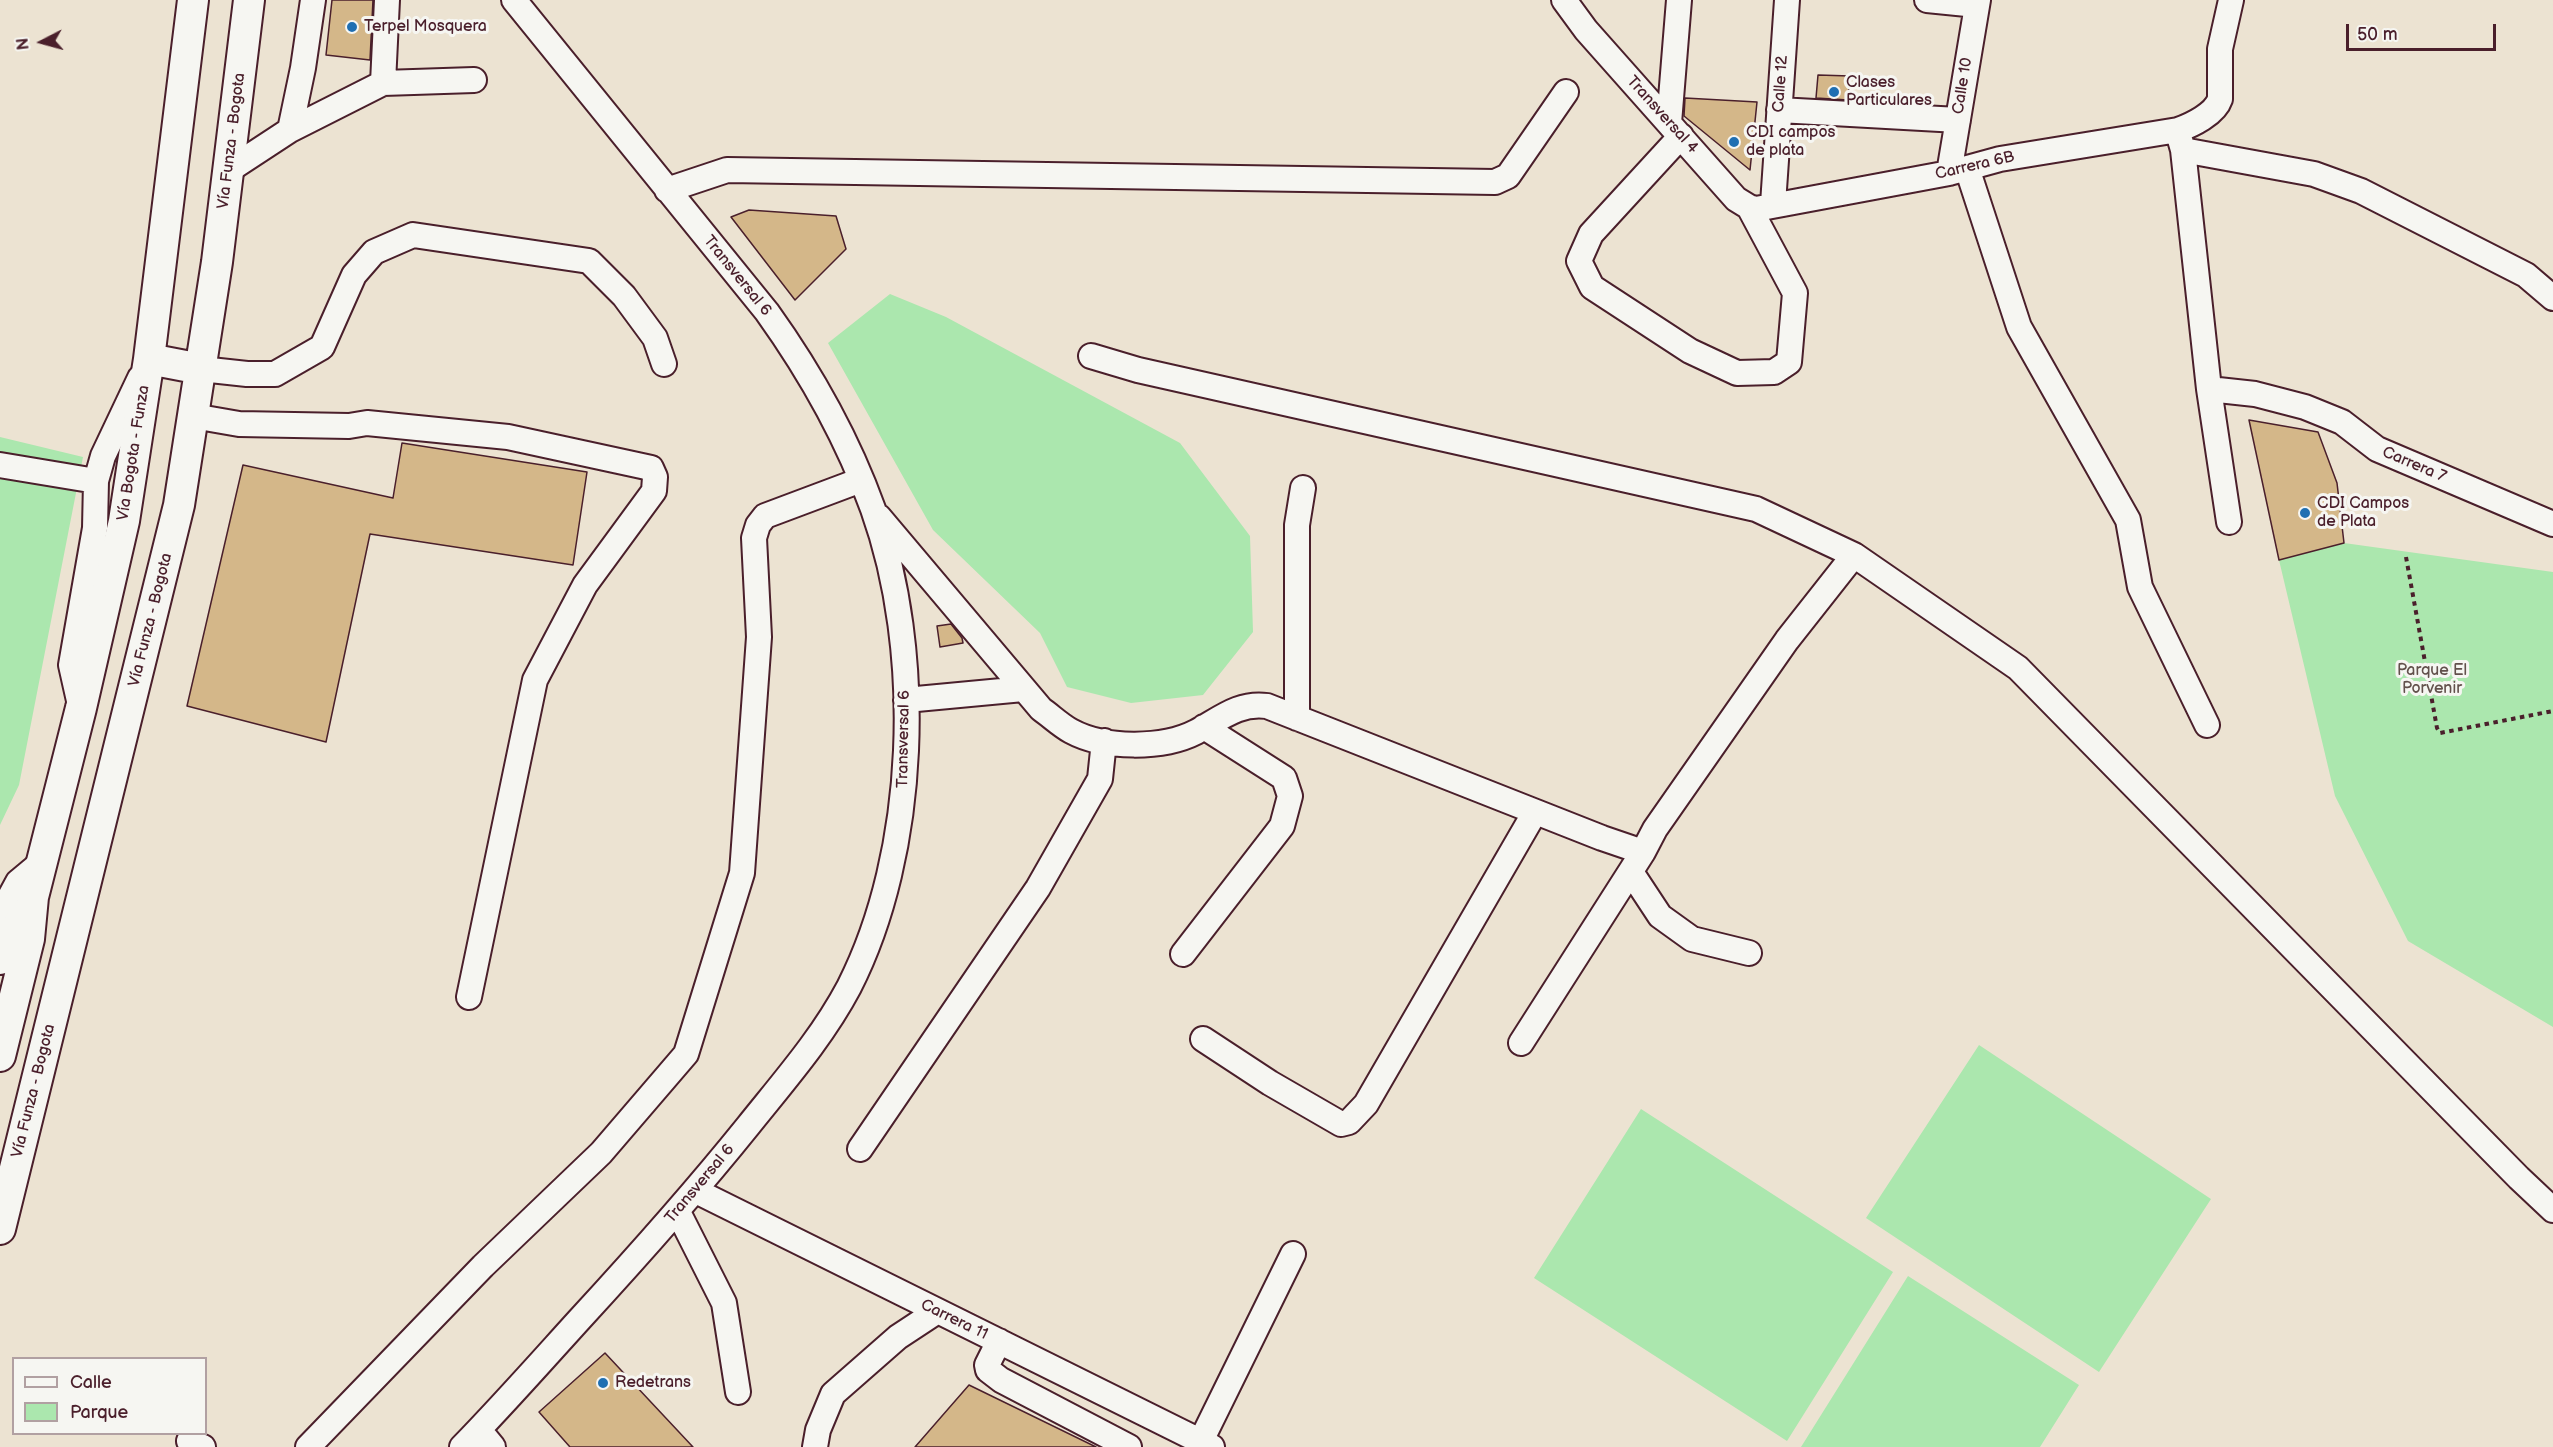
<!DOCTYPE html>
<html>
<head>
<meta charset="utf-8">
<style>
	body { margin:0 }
	#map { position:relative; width:2553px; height:1447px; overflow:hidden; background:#ece3d2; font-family:"Balsamiq Sans",sans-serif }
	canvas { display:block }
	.legend { position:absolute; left:12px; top:1357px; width:195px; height:78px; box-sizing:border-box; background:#f6f6f2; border:2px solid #b1a0a2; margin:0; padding:8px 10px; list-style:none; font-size:18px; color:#4a1f2b }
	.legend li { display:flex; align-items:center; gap:12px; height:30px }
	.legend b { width:30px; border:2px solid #b1a0a2 }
	.north { position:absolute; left:12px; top:12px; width:60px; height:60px; -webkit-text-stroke:4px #f6f6f2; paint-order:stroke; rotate:264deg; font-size:16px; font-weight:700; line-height:24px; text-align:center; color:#4a1f2b }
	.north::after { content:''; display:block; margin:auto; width:21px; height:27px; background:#4a1f2b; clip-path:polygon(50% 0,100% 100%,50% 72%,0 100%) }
	.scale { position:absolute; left:2346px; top:24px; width:150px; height:27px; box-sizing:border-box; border:3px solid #4a1f2b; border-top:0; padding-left:8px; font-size:18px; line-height:21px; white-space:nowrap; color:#4a1f2b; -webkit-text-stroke:4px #f6f6f2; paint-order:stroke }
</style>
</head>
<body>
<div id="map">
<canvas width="2553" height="1447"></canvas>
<ul class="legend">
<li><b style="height:8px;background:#f6f6f2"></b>Calle</li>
<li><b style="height:16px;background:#abe7ae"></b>Parque</li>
</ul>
<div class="north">N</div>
<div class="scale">50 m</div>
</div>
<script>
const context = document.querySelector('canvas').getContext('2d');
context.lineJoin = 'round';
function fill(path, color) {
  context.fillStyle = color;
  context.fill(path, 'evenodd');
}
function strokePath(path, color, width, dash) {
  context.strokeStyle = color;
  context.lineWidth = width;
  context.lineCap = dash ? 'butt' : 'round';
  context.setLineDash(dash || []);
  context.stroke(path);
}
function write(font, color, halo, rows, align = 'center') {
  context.font = font + ' "Balsamiq Sans",sans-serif';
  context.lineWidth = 6;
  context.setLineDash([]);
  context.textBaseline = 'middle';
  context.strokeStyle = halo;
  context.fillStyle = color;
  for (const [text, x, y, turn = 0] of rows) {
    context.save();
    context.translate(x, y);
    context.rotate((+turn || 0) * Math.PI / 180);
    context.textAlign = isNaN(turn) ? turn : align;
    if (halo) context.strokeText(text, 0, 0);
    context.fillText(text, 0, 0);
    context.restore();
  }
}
const green = new Path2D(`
	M890,294l56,23 234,126 70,93 3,96 -50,63 -72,8 -64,-16 -27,-54 -107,-103 -105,-187z
	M0,437l83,20 -64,328 -19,40z
	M2344,543l209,29v455l-145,-86 -73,-145 -56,-236z
	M1979,1045l232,154 -112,173 -233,-154z
	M1641,1109l252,163 -106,169 -253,-163z
	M1908,1276l171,109 -39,62h-239z`);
const building = new Path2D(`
	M332,0h41l-3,60 -44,-5z
	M1818,75l32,1 -2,24 -32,-2z
	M1685,98l72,4 -7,68 -66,-54z
	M749,210l87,6 10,33 -51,51 -64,-83z
	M2249,420l69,12 19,51 7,60 -65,17z
	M402,443l185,29 -14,93 -203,-31 -44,208 -139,-36 56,-241 150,33z
	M951,624l11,14 1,5 -23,4 -3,-21z
	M605,1353l88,94h-123l-31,-35z
	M969,1385l127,62h-181z`);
const path = new Path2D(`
	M2406,557l31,171 3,5 113,-22`);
const minor = new Path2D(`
	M1564,0l22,30 150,169 13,8 7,2 193,-36 51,-14 178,-29c14,-5 37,-16 42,-31v-50l11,-49
	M1927,0l50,5
	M383,83l91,-3
	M1779,110l179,10
	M1669,123l10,-123
	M290,130l13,-62 10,-68
	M1681,136l-90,98 -12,27 13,26 98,64 47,22 37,-1 15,-10 6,-69 -46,-86
	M2179,136l4,14 26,239 20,133
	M2183,150l131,24 47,17 165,84 27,23
	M1967,168l52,159 109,193 12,67 67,138
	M229,170l61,-40 93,-47 4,-83
	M1949,173l29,-173
	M667,190l60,-20 768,12 13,-6 58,-84
	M1773,204l14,-204
	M1091,356l47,14 618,139 98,46 164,113 501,510 34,32
	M201,369l46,5h28l47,-27 32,-72 20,-23 39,-17 176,26 35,35 31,42 9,26
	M2209,389l46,5 50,13 37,15 35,27 176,75
	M193,416l46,8 110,2 18,-3 141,14 143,31 4,9 -1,14 -69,94 -50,95 -66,317
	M0,465l96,16
	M879,517l162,192c10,7 19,16 30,22 33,18 92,18 125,1 24,-13 43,-30 71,-26l335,132 41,14 12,-23 132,-189 67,-85
	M906,700l117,-11
	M80,705l-9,-40 24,-137 1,-47 7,-25 37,-78
	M1297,718v-193l6,-37
	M1631,872l29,44 32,23 57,14
	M0,915l18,-33 24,-20
	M1183,954l99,-128 8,-30 -6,-18 -80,-51
	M1203,1039l67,44 71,41 8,-2 17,-18 169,-292
	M1521,1043l122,-191
	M860,1149l178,-261 62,-109 4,-38
	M696,1191l516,256
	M678,1212l46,91 14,89
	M999,1341l-12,24 1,5 13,10 128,67
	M479,1430l14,17
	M189,1441l14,6
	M1201,1441l92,-187
	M308,1447l175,-181 118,-113 85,-99 56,-181 17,-236 -5,-99 4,-13 7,-9 96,-36
	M462,1447c40,-41 78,-84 117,-127 58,-63 115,-127 169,-194 36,-45 74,-88 101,-139 69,-135 75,-336 24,-478 -25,-69 -63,-137 -106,-197l-253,-312
	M815,1447l3,-17 15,-36 65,-57 38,-25`);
const major = new Path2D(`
	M149,359l52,10
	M0,959l23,-43
	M0,1056l29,-117 4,-42 48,-189 43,-187 25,-162 44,-359
	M0,1229l179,-724 38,-243 32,-262`);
const markers = [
	[352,27,6,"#1f6fb2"],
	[1834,92,6,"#1f6fb2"],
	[1734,142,6,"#1f6fb2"],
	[2305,513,6,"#1f6fb2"],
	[603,1383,6,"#1f6fb2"]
];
const poiNames = [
	["Terpel Mosquera",364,27],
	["Clases",1846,83],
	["Particulares",1846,101],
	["CDI campos",1746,133],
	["de plata",1746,151],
	["CDI Campos",2317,504],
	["de Plata",2317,522],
	["Redetrans",615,1383]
];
const streetNames = [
	["Calle 12",1781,84,-86],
	["Calle 10",1963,86,-81],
	["Transversal 4",1662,115,48],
	["Vía Funza - Bogota",232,141,-83],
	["Carrera 6B",1975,166,-13],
	["Transversal 6",737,276,51],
	["Vía Bogota - Funza",134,453,-81],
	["Carrera 7",2414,465,23],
	["Vía Funza - Bogota",151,620,-76],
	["Transversal 6",904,739,-89],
	["Vía Funza - Bogota",34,1091,-76],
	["Transversal 6",700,1184,-50],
	["Carrera 11",954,1320,26]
];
const parkNames = [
	["Parque El",2432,671],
	["Porvenir",2432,689]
];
fill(green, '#abe7ae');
fill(building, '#d4b789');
strokePath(building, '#4a1f2b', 1.5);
strokePath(minor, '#4a1f2b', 28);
strokePath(major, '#4a1f2b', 34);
strokePath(path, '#4a1f2b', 4, [4.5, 4.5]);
strokePath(minor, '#f6f6f2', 24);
strokePath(major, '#f6f6f2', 30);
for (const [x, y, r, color] of markers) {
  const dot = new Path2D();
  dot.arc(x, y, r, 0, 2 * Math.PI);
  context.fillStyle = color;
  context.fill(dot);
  strokePath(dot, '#f6f6f2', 2);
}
write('16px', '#4a1f2b', '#f6f6f2', poiNames, 'left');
write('16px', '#4a1f2b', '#f6f6f2', streetNames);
write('16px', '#62514c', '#f6f6f2', parkNames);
</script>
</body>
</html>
